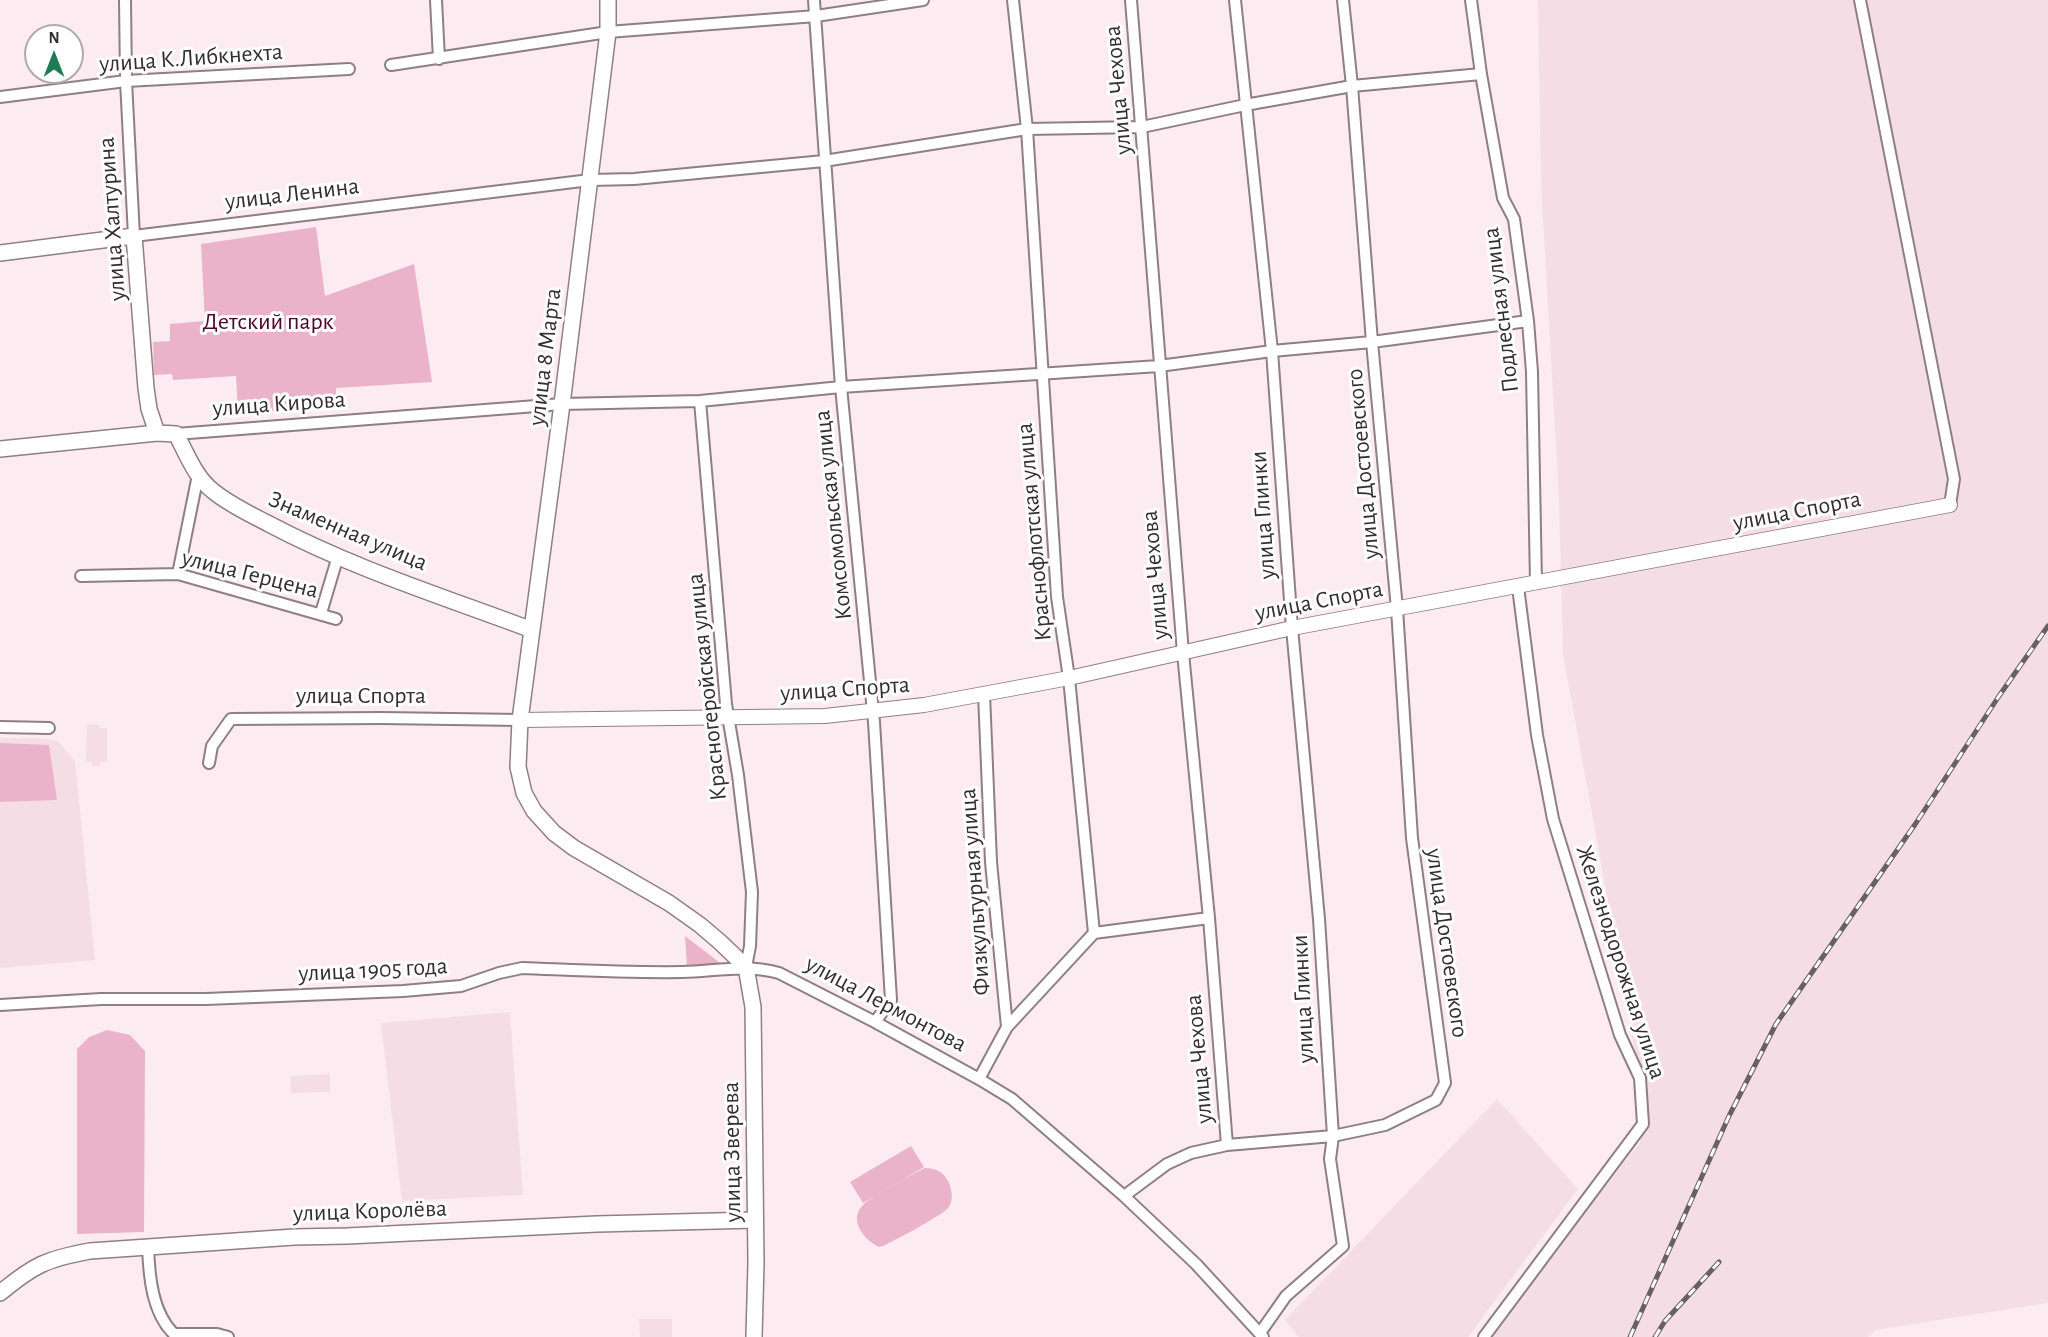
<!DOCTYPE html>
<html>
<head>
<meta charset="utf-8">
<style>
	body { margin:0 }
	#map { position:relative; width:2048px; height:1337px; overflow:hidden; background:#fcecf2; font-family:"Alegreya Sans",sans-serif }
	canvas { display:block }
	.north { position:absolute; left:24px; top:24px; width:60px; height:60px; box-sizing:border-box; background:#fefefe; border:2px solid #adabac; border-radius:50%; rotate:0deg; font-size:16px; font-weight:700; line-height:24px; text-align:center; color:#342e31 }
	.north::after { content:''; display:block; margin:auto; width:21px; height:27px; background:#1c7c54; clip-path:polygon(50% 0,100% 100%,50% 72%,0 100%) }
</style>
</head>
<body>
<div id="map">
<canvas width="2048" height="1337"></canvas>
<div class="north">N</div>
</div>
<script>
const context = document.querySelector('canvas').getContext('2d');
context.lineJoin = 'round';
function fill(path, color) {
  context.fillStyle = color;
  context.fill(path, 'evenodd');
}
function strokePath(path, color, width, dash) {
  context.strokeStyle = color;
  context.lineWidth = width;
  context.lineCap = dash ? 'butt' : 'round';
  context.setLineDash(dash || []);
  context.stroke(path);
}
function write(font, color, halo, rows, align = 'center') {
  context.font = font + ' "Alegreya Sans",sans-serif';
  context.lineWidth = 6;
  context.setLineDash([]);
  context.textBaseline = 'middle';
  context.strokeStyle = halo;
  context.fillStyle = color;
  for (const [text, x, y, turn = 0] of rows) {
    context.save();
    context.translate(x, y);
    context.rotate((+turn || 0) * Math.PI / 180);
    context.textAlign = isNaN(turn) ? turn : align;
    if (halo) context.strokeText(text, 0, 0);
    context.fillText(text, 0, 0);
    context.restore();
  }
}
const built = new Path2D(`
	M1538,0h510v1303l-173,27 -7,7h-377l97,-129 52,-65v-65l-77,-424 -4,-155 -18,-315z
	M87,724l12,1v3h8v34h-7v4h-8v-4h-6z
	M0,738h38l20,3 17,20 20,199 -95,8z
	M510,1012l13,183 -121,6 -21,-178z
	M330,1074v18l-39,1 -1,-17z
	M1497,1099l81,90 -110,148h-169l-14,-17z
	M639,1319h33v18h-32z`);
const green = new Path2D(`
	M316,227l9,69 89,-32 18,118 -96,6v19l-98,6 -2,-37 -63,4 -1,-6 -18,1 -1,-33 17,-1v-17l35,-3 -4,-77z
	M0,743l49,2 8,55 -57,2z
	M685,936l39,30 -37,2z
	M107,1030l23,5 15,16 -1,181 -67,2v-185l12,-12z
	M911,1146l13,21 -61,36 -13,-21z
	M925,1168c11,0 18,4 23,13 4,8 6,20 0,27 -5,7 -56,34 -65,38l-4,1c-15,-7 -31,-27 -16,-42 6,-7 53,-33 62,-37z`);
const minor = new Path2D(`
	M125,0l1,81 8,155 456,-56 44,-1 190,-18 203,-32 115,-2 103,-22 107,-19 129,-12
	M436,0l3,59
	M814,0l27,387 33,335 17,278 -16,22
	M1131,0l52,653 26,265 18,227
	M1235,0l37,351 20,277 27,291 14,217 -3,23 13,87 -57,50 -26,37
	M1471,0l10,74 22,124 11,21 14,102 4,51 4,211
	M1860,0l94,479 -4,26
	M391,65l217,-33 208,-16 107,-16
	M0,97l126,-16 223,-12
	M700,401l26,303 12,71 14,117 -2,54 -4,21
	M176,434l386,-30 138,-3 141,-14 318,-21 113,-15 100,-9 156,-21
	M178,574l20,-99
	M81,576l97,-2 158,45
	M321,613l17,-57
	M0,727l49,1
	M209,763l3,-17 19,-27 151,-1 138,2
	M1094,933l115,-15
	M0,1005l101,-6h105l197,-8 58,-5 38,-13 23,-5c54,2 108,5 161,4 33,-1 65,-8 96,1l96,49 104,57 33,20 112,97 72,68 67,73
	M1007,1027l87,-94 -25,-255 -12,-81 -30,-468 -14,-129
	M979,1079l28,-52 -16,-165 -7,-168
	M1124,1196l43,-32 24,-11 36,-8 106,-9 52,-11 51,-25 9,-17 -33,-245 -15,-229 -25,-267 -20,-256 -9,-86
	M148,1246c1,30 4,67 26,88h43l11,3
	M1484,1337l159,-213 -3,-46 -20,-43 -67,-216 -16,-84 -19,-148`);
const tertiary = new Path2D(`
	M520,720l305,-4 99,-11 145,-27 223,-50 658,-123`);
const secondary = new Path2D(`
	M608,0v32l-46,372 -42,316 -2,47 6,26 10,18 20,22 20,15 95,55 31,22 20,17 26,25 7,40 3,256 -2,74
	M0,253l134,-17 12,152 3,21 8,24
	M0,449l157,-16 19,1c11,20 19,43 37,57 17,14 37,23 56,33 83,44 175,73 263,106
	M0,1293c34,-28 46,-34 90,-42l204,-14 53,-1 250,-12 158,-4`);
const rail = new Path2D(`
	M1630,1337l99,-221 47,-92 140,-201 83,-127 49,-70
	M1655,1337l10,-16 54,-59`);
const streetNames = [
	["улица К.Либкнехта",191,58,-4],
	["улица Чехова",1118,90,-95],
	["улица Ленина",292,194,-7],
	["улица Халтурина",112,219,-94],
	["Подлесная улица",1501,310,-97],
	["улица 8 Марта",545,357,-83],
	["улица Кирова",279,404,-4],
	["улица Достоевского",1363,464,-95],
	["улица Спорта",1797,511,-11],
	["Комсомольская улица",833,515,-96],
	["улица Глинки",1263,515,-94],
	["Знаменная улица",348,531,23],
	["Краснофлотская улица",1034,532,-95],
	["улица Герцена",250,574,14],
	["улица Чехова",1155,575,-95],
	["улица Спорта",1319,601,-11],
	["Красногеройская улица",707,687,-96],
	["улица Спорта",845,689,-4],
	["улица Спорта",361,696],
	["Физкультурная улица",975,892,-94],
	["улица Достоевского",1447,943,82],
	["Железнодорожная улица",1621,962,72],
	["улица 1905 года",373,970,-3],
	["улица Глинки",1303,999,-93],
	["улица Лермонтова",886,1004,28],
	["улица Чехова",1199,1059,-95],
	["улица Зверева",732,1152,-91],
	["улица Королёва",370,1211,-2]
];
const parkNames = [
	["Детский парк",268,322]
];
fill(built, '#f5dde6');
fill(green, '#eab3c9');
strokePath(minor, '#8e7f85', 14);
strokePath(tertiary, '#8e7f85', 16);
strokePath(secondary, '#8e7f85', 18);
strokePath(minor, '#fff', 10);
strokePath(tertiary, '#fff', 14);
strokePath(secondary, '#fff', 15);
strokePath(rail, '#696064', 5);
strokePath(rail, '#fefefe', 3, [9]);
write('24px', '#342e31', '#fefefe', streetNames);
write('24px', '#4d062e', '#fefefe', parkNames);
</script>
</body>
</html>
